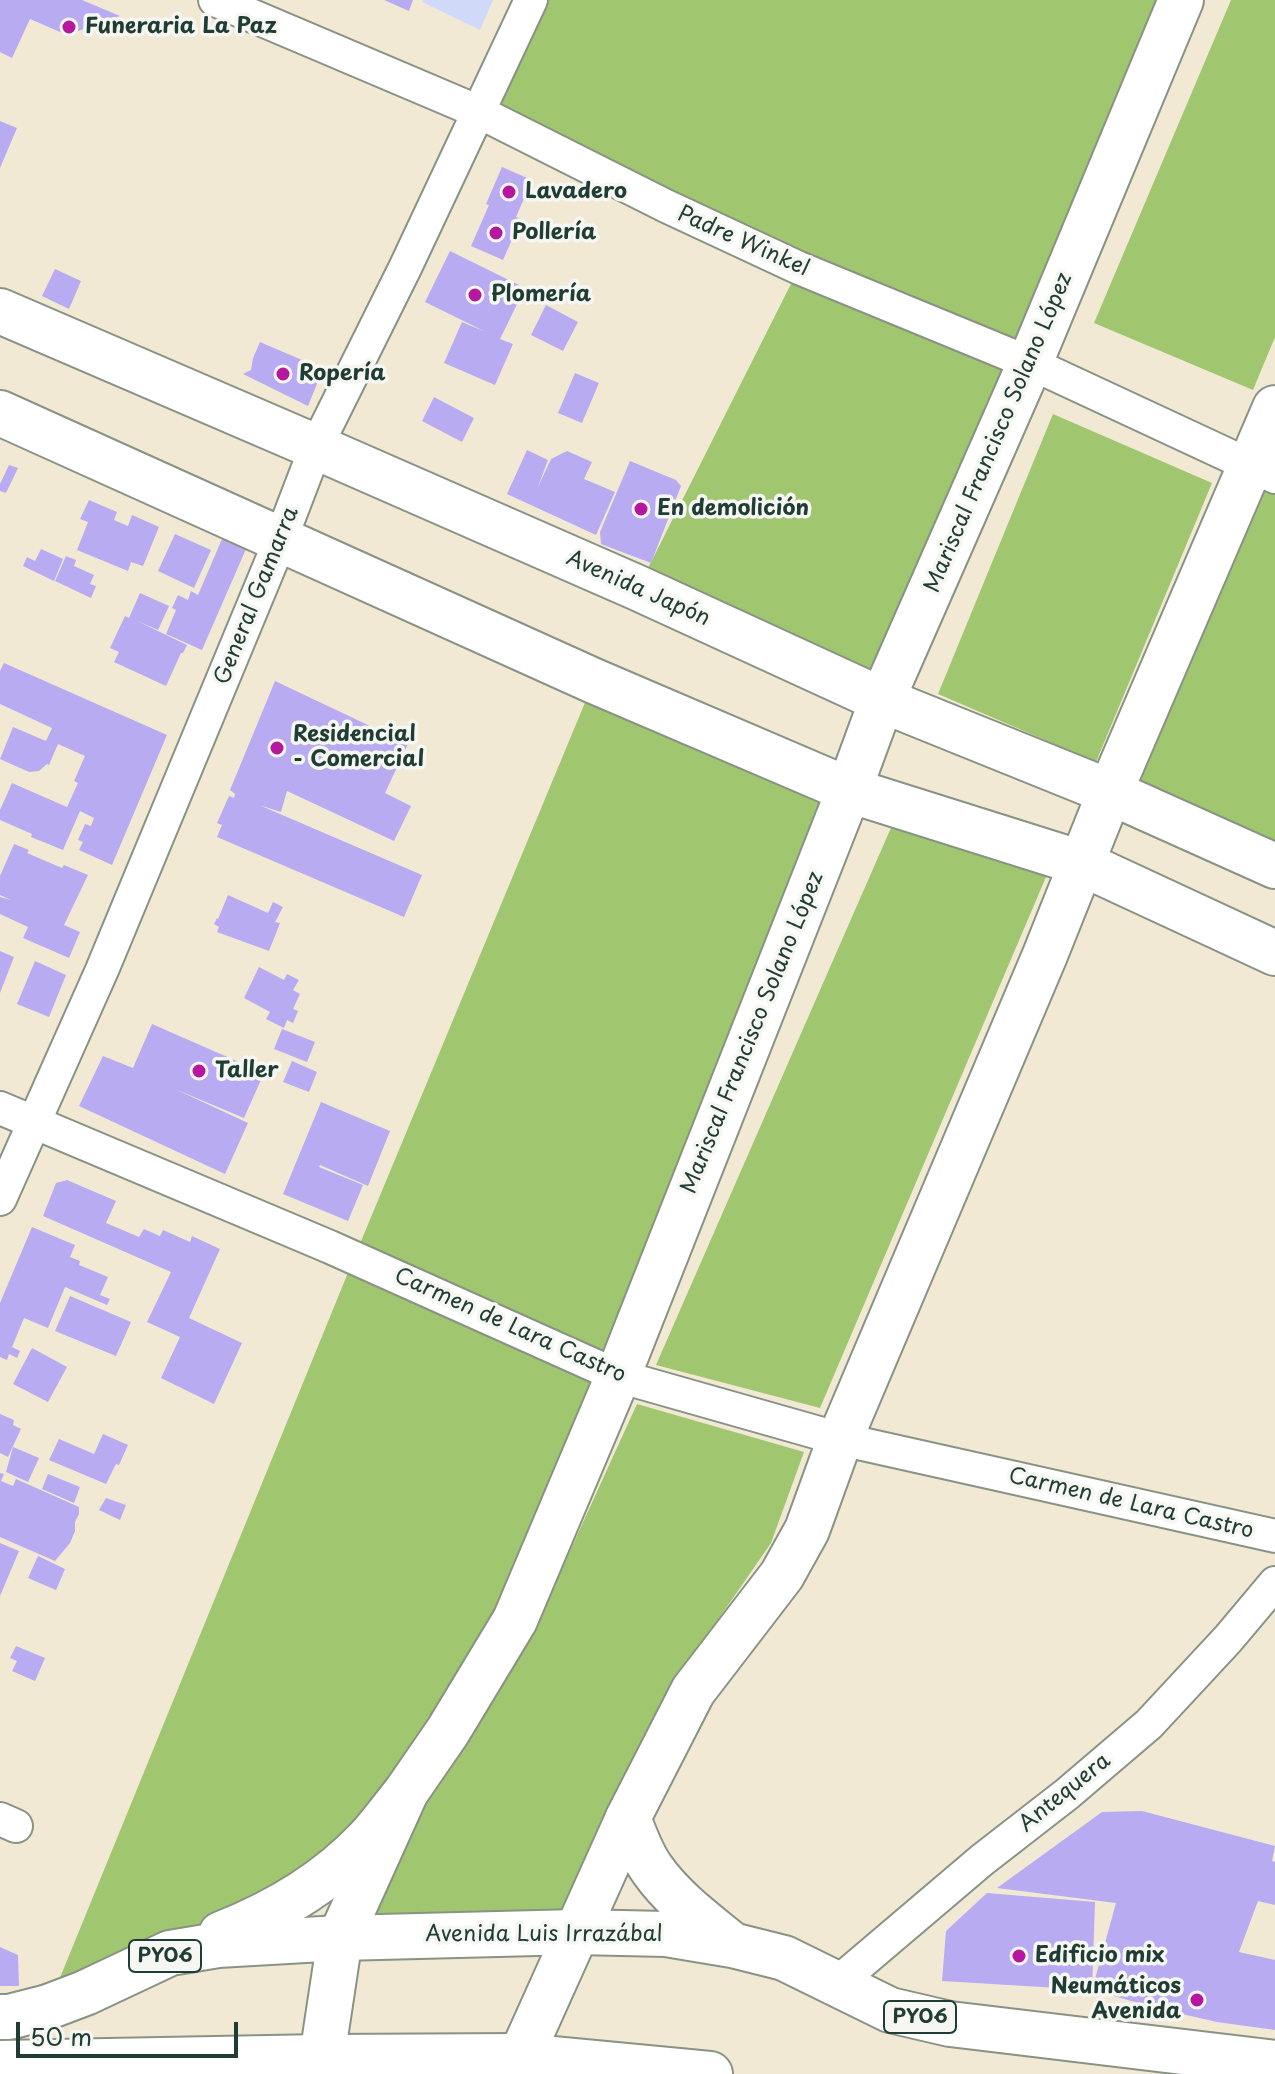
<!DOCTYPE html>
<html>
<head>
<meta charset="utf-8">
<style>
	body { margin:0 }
	#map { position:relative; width:1275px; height:2074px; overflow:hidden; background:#f2e9d5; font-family:"Playpen Sans",sans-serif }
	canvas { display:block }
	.scale { position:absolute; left:16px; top:2022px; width:222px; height:36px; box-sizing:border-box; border:4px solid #1f3d34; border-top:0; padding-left:10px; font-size:24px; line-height:28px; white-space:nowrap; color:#1f3d34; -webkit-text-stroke:6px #f6f6f2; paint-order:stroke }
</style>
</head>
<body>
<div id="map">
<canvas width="1275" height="2074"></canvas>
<div class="scale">50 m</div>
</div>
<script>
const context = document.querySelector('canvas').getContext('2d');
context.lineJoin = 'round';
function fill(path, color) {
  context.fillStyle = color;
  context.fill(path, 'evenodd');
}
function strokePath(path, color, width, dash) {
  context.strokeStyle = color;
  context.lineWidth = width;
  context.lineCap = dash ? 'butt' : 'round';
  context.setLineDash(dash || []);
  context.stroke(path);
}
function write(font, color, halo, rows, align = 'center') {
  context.font = font + ' "Playpen Sans",sans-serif';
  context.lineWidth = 7;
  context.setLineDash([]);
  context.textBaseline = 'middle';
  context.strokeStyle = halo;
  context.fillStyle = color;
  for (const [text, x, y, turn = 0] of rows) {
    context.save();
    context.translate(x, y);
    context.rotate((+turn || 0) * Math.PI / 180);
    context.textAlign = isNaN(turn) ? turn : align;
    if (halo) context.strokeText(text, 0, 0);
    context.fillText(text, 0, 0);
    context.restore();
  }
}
const built = new Path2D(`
	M423,0h70l-13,30 -58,-28z`);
const green = new Path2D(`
	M530,0h651l-299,700 -244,-112 161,-320 -320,-156z
	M1231,0h44v337l-22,53 -159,-67z
	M1275,408v458l-165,-74z
	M1053,414l159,69 -116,279 -158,-68z
	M594,681l255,109 -334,830 -148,220 -319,167 306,-749z
	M897,814l149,63 -226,531 -164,-43z
	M637,1404l167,48 -33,91 -98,142 -112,228 -188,5 50,-118 109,-166z`);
const building = new Path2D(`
	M0,0h82l38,16 -53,19 -37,-16 -18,39 -12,-6z
	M384,0h29l-4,11z
	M0,121l17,7 -17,40z
	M502,167l30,13 -16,37 5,2 -18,41 -32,-14 18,-41 -3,-1z
	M450,251l75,37 -25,51 13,5 -18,41 -51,-22 18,-41 24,10 -61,-30z
	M55,269l26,12 -12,28 -27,-13z
	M546,305l32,17 -15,29 -32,-16z
	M260,342l63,27 -15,37 -65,-32 8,-4 2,-12z
	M575,373l24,10 -17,40 -24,-10z
	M434,397l40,21 -12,24 -40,-21z
	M527,450l21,10 -11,29 14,-30 16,-8 25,11 -8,17 31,13 -19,43 -89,-41z
	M630,461l46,19 5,6 -30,77 -50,-19 -1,-12z
	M9,465l9,3 -12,25 -6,-2v-7z
	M89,500l28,12 -3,8 14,6 4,-11 27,12 -16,39 -12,-4 -3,9 -51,-21 11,-28 -8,-3z
	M175,534l36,16 -17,38 -36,-17z
	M222,539l24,10 -44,101 -36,-16 10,-24 -4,-2 6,-13 10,5 3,-9 7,4z
	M41,549l22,10 -9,22 -31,-15 4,-9 8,4z
	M66,556l10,4 -2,6 20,9 -4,9 6,2 -5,12 -36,-17z
	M140,593l29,13 -11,24 -23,-10 52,25 -4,8h-2l-15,33 -52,-24 5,-10 -9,-4 15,-32 4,2z
	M4,663l163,72 -55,130 -33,-15 4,-8 -5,-2 7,-16 6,2 3,-8 -14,-7 -17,39 -32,-13 1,-3 -32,-14v-10l12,-27 55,24 11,-24 -4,-2 11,-25 -27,-12 -9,21 -2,-1 -8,7 -10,1 -29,-13 13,-32 33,14 6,-13 -52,-24v-33z
	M275,681l133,63 -23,49 26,13 -17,35 -107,-50 -6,21 -22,-7 163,70 -18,42 -187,-80 5,-12 -5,-2 12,-27 5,2 1,-4 -5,-4z
	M14,844l15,6 -2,3 35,15 2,-3 24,10 -24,50 16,7 -11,26 -46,-20 5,-11 -28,-13v-17l11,3 -11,-5v-19z
	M228,895l40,18 5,-11 10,5 -8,15 5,1 -11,28 -52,-19 2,-5 -5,-3 3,-6 1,1z
	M0,951l14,6 -14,36z
	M35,961l31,14 -17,42 -32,-13z
	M259,967l25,13 3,-6 12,6 -6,10 7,4 -7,15 5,2 -5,12 -6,-3 -3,8 -18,-9 4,-7 -26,-14z
	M152,1024l112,49 -20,45 -69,-29 73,34 -23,51 -146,-68 24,-50 30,12z
	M282,1029l33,13 -8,20 -33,-13z
	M292,1061l25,11 -8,20 -26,-10z
	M321,1102l69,29 -22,55 -48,-21 -1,2 44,18 -15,36 -65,-27z
	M67,1180l49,21 -10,22 33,14 5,-8 16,7 3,-6 27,12 2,-6 28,13 -31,69 53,25 -28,61 -53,-26 19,-41 -33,-15 24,-50 -128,-56 13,-33z
	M32,1227l43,18 -5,12 10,4 -1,4 29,12 -8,18 10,4 -3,6 -42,-18 -17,41 -24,-10 -12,29 8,4 -3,7 -8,-4 -2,6 -7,-3v-54z
	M70,1296l61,26 -15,34 -61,-25z
	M32,1348l35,19 -19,35 -35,-18z
	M0,1414l14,6 -1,5 8,4 -13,28 -8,-4z
	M103,1434l25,11 -9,20 -3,-1 -10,20 -57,-24 10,-21 35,15z
	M13,1447l26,11 -11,24 -22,-10z
	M0,1473l4,1 -3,7 12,5 3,-7 63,28v7l-4,8v9l-5,12 -15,18 -55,-24z
	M48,1474l32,13 -6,16 -32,-14z
	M106,1498l20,7 -6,15 -21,-10z
	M0,1543l19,8 -19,45z
	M38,1556l27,13 -9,21 -28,-12z
	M16,1646l29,12 -10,23 -23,-10 5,-10 -7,-3z
	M1142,1811l133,35 -3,15 3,1v43l-17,-4 -19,51 36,8v70l-58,-8 -57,-13 -68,-19 -150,-9 4,-50 41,-38 108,9 -3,88 24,-87 -119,-15 105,-76z
	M0,1947l18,8 1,31h-19z`);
const minor = new Path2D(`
	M215,0l264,112 187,94 133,62 231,95 245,114
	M0,1108l330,139 288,129 222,63 435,97
	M0,1199l102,-229 178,-429 36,-94 89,-179 126,-268
	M0,1819l16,7
	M836,1984l146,-124 85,-66 82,-70 79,-85 47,-56`);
const secondary = new Path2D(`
	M0,311l316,136 322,141 244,112 228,92 165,74
	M0,413l594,268 255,109 232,73 194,90`);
const primary = new Path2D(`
	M521,2056l107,-238 65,-127 89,-116 25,-45 33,-91 205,-484 65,-163 165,-384
	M322,2057l18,-119 66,-146 42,-61 67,-111 103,-244 231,-586 33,-90 148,-337 151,-363`);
const trunk = new Path2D(`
	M628,1818c7,17 13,36 24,51 20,29 51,52 78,74
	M221,1934c54,-21 105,-51 146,-94 14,-15 26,-32 39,-48
	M0,2017h9l39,-10 37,-14 85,-40 48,-8 122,-7 237,-6 89,2 66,11 52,13 106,52 60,14 325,39
	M0,2063l322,-6 199,-1 189,18`);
const markers = [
	[69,27,8,"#b5179e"],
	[509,192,8,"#b5179e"],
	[496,233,8,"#b5179e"],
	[475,295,8,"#b5179e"],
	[283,374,8,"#b5179e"],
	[641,509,8,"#b5179e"],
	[277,748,8,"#b5179e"],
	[199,1071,8,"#b5179e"],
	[1019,1956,8,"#b5179e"],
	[1197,2000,8,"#b5179e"]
];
const shields = [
	[165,1956,72],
	[920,2017,72]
];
const shieldNames = [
	["PY06",165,1956],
	["PY06",920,2017]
];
const poiNames = [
	["Funeraria La Paz",85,27],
	["Lavadero",525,192],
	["Pollería",512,233],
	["Plomería",491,295],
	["Ropería",299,374],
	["En demolición",657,509],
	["Residencial",293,735],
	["- Comercial",293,760],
	["Taller",215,1071],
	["Edificio mix",1035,1956],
	["Neumáticos",1181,1987,"right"],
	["Avenida",1181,2012,"right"]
];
const streetNames = [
	["Padre Winkel",743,242,24],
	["Mariscal Francisco Solano López",999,433,-67],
	["Avenida Japón",638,589,24],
	["General Gamarra",257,596,-68],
	["Mariscal Francisco Solano López",753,1033,-68],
	["Carmen de Lara Castro",510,1326,24],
	["Carmen de Lara Castro",1131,1504,13],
	["Antequera",1065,1793,-39],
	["Avenida Luis Irrazábal",544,1935]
];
fill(built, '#d1d9f9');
fill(green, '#a1c670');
fill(building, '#b8abf1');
strokePath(minor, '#889384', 36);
strokePath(secondary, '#889384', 48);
strokePath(primary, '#889384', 48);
strokePath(trunk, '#889384', 48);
strokePath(minor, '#fff', 32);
strokePath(secondary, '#fff', 44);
strokePath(primary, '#fff', 44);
strokePath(trunk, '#fff', 44);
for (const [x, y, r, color] of markers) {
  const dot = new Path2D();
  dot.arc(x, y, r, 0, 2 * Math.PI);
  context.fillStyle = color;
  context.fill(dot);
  strokePath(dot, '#f6f6f2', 3);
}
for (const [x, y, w] of shields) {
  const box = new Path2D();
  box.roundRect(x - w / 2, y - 16, w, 32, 6);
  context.fillStyle = '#f6f6f2';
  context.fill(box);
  strokePath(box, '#1f3d34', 2);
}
write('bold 20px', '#1f3d34', null, shieldNames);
write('bold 22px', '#1f3d34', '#f6f6f2', poiNames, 'left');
write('22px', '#1f3d34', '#f6f6f2', streetNames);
</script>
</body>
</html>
